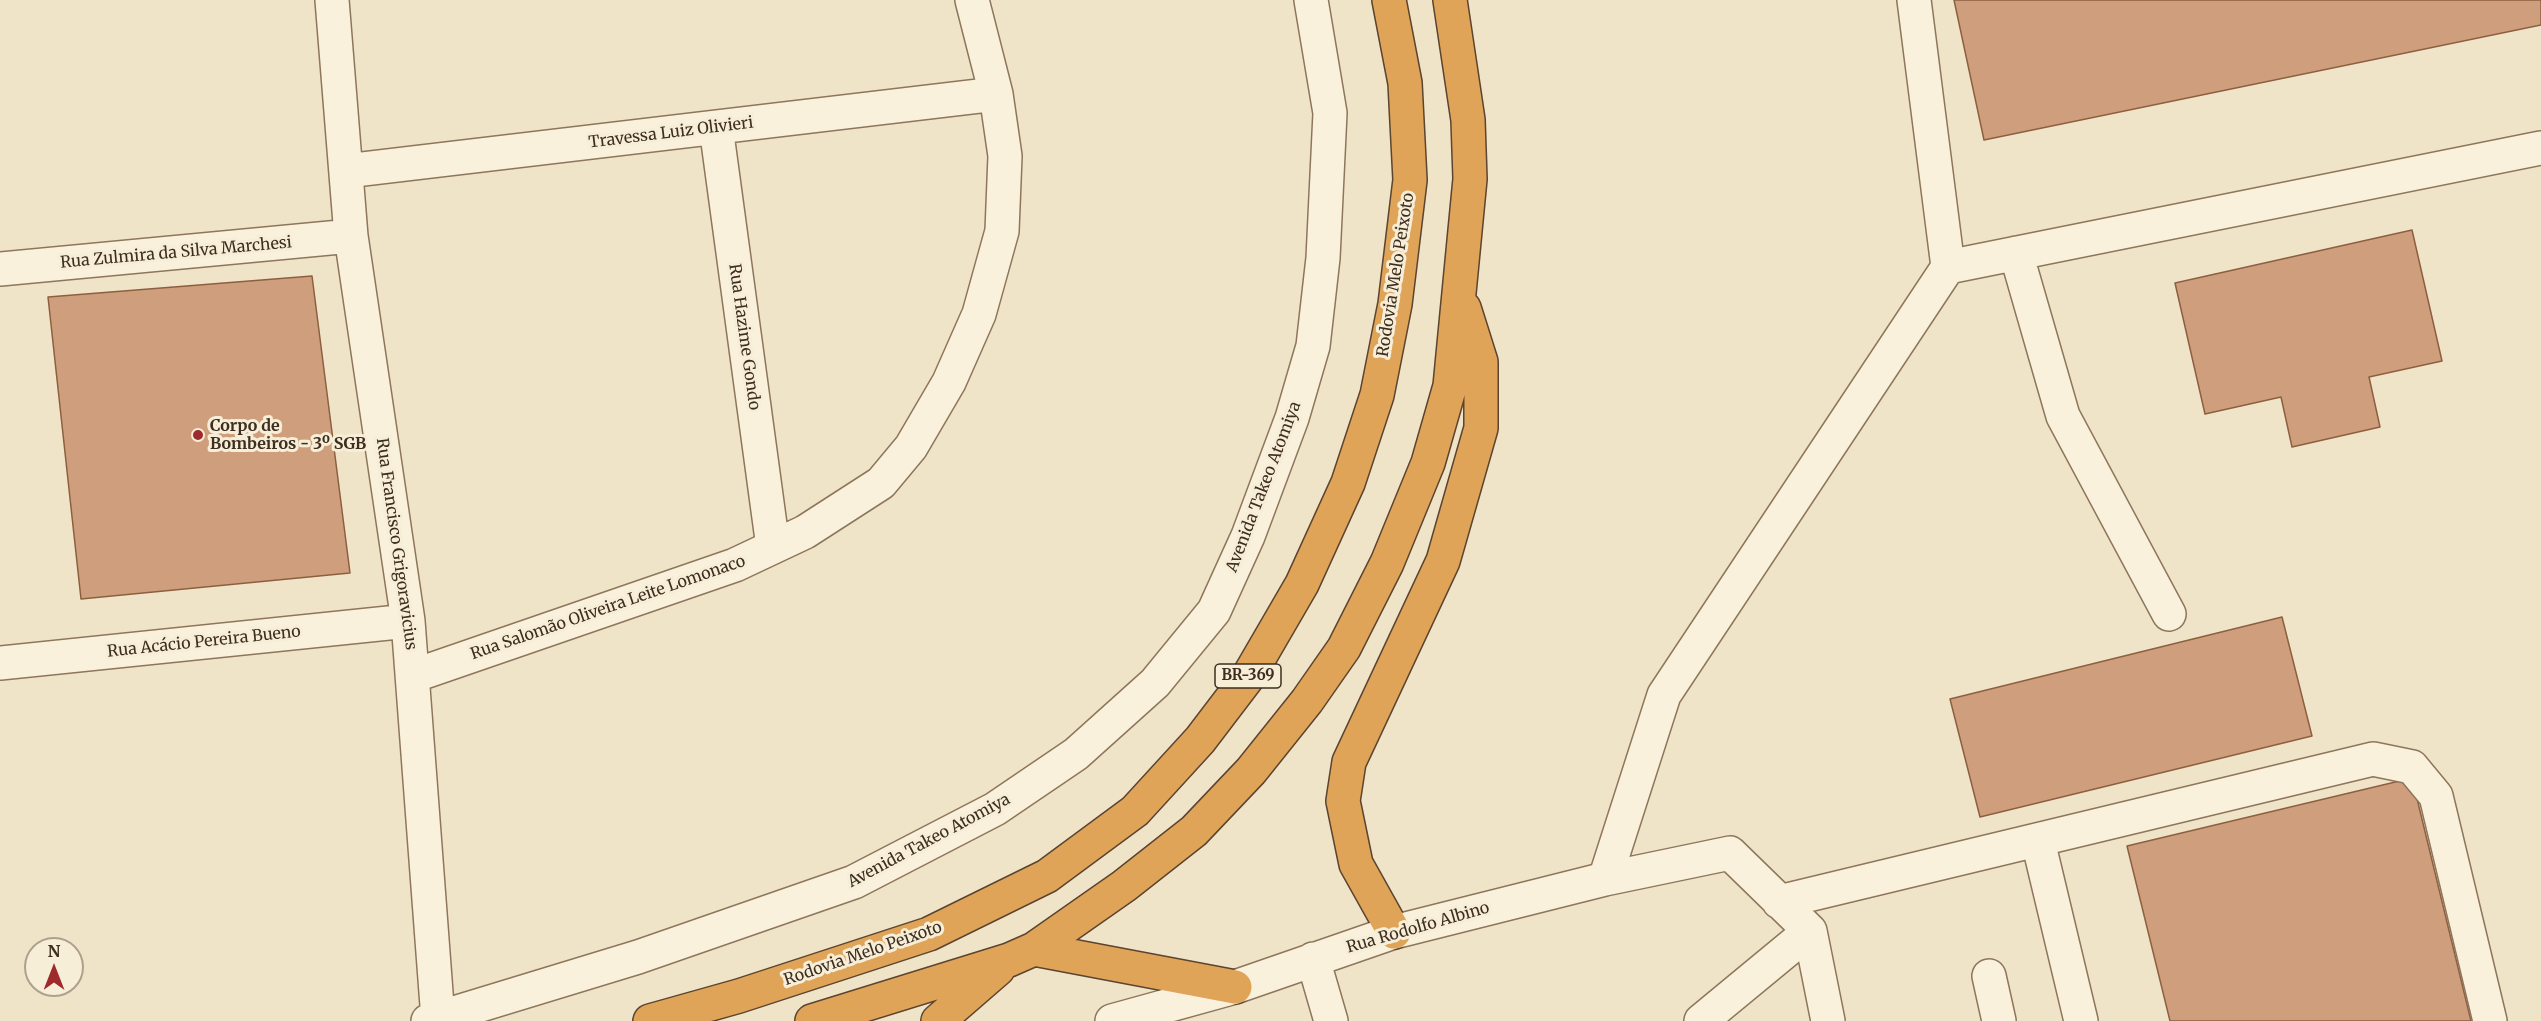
<!DOCTYPE html>
<html>
<head>
<meta charset="utf-8">
<style>
	body { margin:0 }
	#map { position:relative; width:2541px; height:1021px; overflow:hidden; background:#f0e4c8; font-family:Merriweather,serif }
	canvas { display:block }
	.north { position:absolute; left:24px; top:937px; width:60px; height:60px; box-sizing:border-box; background:#f7eed8; border:2px solid #ada18e; border-radius:50%; rotate:0deg; font-size:16px; font-weight:700; line-height:24px; text-align:center; color:#3d2e20 }
	.north::after { content:''; display:block; margin:auto; width:21px; height:27px; background:#9e2a2b; clip-path:polygon(50% 0,100% 100%,50% 72%,0 100%) }
</style>
</head>
<body>
<div id="map">
<canvas width="2541" height="1021"></canvas>
<div class="north">N</div>
</div>
<script>
const context = document.querySelector('canvas').getContext('2d');
context.lineJoin = 'round';
function fill(path, color) {
  context.fillStyle = color;
  context.fill(path, 'evenodd');
}
function strokePath(path, color, width, dash) {
  context.strokeStyle = color;
  context.lineWidth = width;
  context.lineCap = dash ? 'butt' : 'round';
  context.setLineDash(dash || []);
  context.stroke(path);
}
function write(font, color, halo, rows, align = 'center') {
  context.font = font + ' Merriweather,serif';
  context.lineWidth = 6;
  context.setLineDash([]);
  context.textBaseline = 'middle';
  context.strokeStyle = halo;
  context.fillStyle = color;
  for (const [text, x, y, turn = 0] of rows) {
    context.save();
    context.translate(x, y);
    context.rotate((+turn || 0) * Math.PI / 180);
    context.textAlign = isNaN(turn) ? turn : align;
    if (halo) context.strokeText(text, 0, 0);
    context.fillText(text, 0, 0);
    context.restore();
  }
}
const building = new Path2D(`
	M1954,0h587v25l-557,115z
	M2412,230l30,131 -73,16 11,50 -88,20 -11,-50 -76,17 -30,-131z
	M312,276l38,297 -269,26 -33,-302z
	M2282,617l30,119 -332,81 -30,-118z
	M2412,778l59,243h-301l-43,-175z`);
const minor = new Path2D(`
	M332,0l19,236 57,385 30,398
	M1914,0l34,267 593,-119
	M716,127l57,420
	M346,171l650,-77
	M2016,253l47,163 106,198
	M0,269l351,-33
	M0,663l408,-42
	M413,676l322,-111 70,-33 76,-49 30,-36 38,-65 30,-68 23,-83 3,-75 -9,-62 -24,-94
	M2038,841l43,180
	M1605,879l59,-184 284,-428
	M1779,902l594,-143 39,8 24,29 54,225
	M1313,959l18,62
	M1989,976l10,45
	M428,1021l210,-64 216,-75 141,-73 81,-55 79,-71 59,-72 34,-75 44,-118 21,-72 10,-88 7,-145 -19,-113
	M1112,1021l123,-34 159,-55 211,-53 125,-26 80,78 18,90
	M1701,1021l109,-90`);
const highway = new Path2D(`
	M1394,932l-38,-68 -13,-63 6,-39 94,-201 38,-133v-66l-17,-54
	M1034,949l201,38
	M650,1021l89,-25 190,-62 118,-58 88,-65 65,-71 48,-63 54,-93 46,-101 29,-88 18,-91 15,-124 -5,-97 -16,-83
	M812,1021l197,-61 25,-11 90,-63 70,-55 57,-60 56,-70 37,-53 43,-85 41,-100 22,-77 20,-207 -2,-59 -18,-120
	M938,1021l60,-52`);
const markers = [
	[198,435,6,"#9e2a2b"]
];
const shields = [
	[1248,676,66]
];
const shieldNames = [
	["BR-369",1248,676]
];
const streetNames = [
	["Travessa Luiz Olivieri",671,133,-7],
	["Rua Zulmira da Silva Marchesi",176,253,-5],
	["Rodovia Melo Peixoto",1396,275,-81],
	["Rua Hazime Gondo",744,337,82],
	["Avenida Takeo Atomiya",1264,487,-69],
	["Rua Francisco Grigoravicius",396,544,82],
	["Rua Salomão Oliveira Leite Lomonaco",608,608,-19],
	["Rua Acácio Pereira Bueno",204,642,-6],
	["Avenida Takeo Atomiya",929,841,-28],
	["Rua Rodolfo Albino",1418,928,-16],
	["Rodovia Melo Peixoto",863,954,-19]
];
const poiNames = [
	["Corpo de",210,426],
	["Bombeiros - 3º SGB",210,444]
];
fill(building, '#cf9f7d');
strokePath(building, '#8d5f41', 1.5);
strokePath(minor, '#8d765c', 36);
strokePath(highway, '#5b4430', 36);
strokePath(minor, '#faf1dc', 33);
strokePath(highway, '#e0a458', 33);
for (const [x, y, r, color] of markers) {
  const dot = new Path2D();
  dot.arc(x, y, r, 0, 2 * Math.PI);
  context.fillStyle = color;
  context.fill(dot);
  strokePath(dot, '#f7eed8', 2);
}
for (const [x, y, w] of shields) {
  const box = new Path2D();
  box.roundRect(x - w / 2, y - 12, w, 24, 4.5);
  context.fillStyle = '#f7eed8';
  context.fill(box);
  strokePath(box, '#3d2e20', 1.5);
}
write('bold 15px', '#3d2e20', null, shieldNames);
write('16px', '#3d2e20', '#f7eed8', streetNames);
write('bold 16px', '#3d2e20', '#f7eed8', poiNames, 'left');
</script>
</body>
</html>
